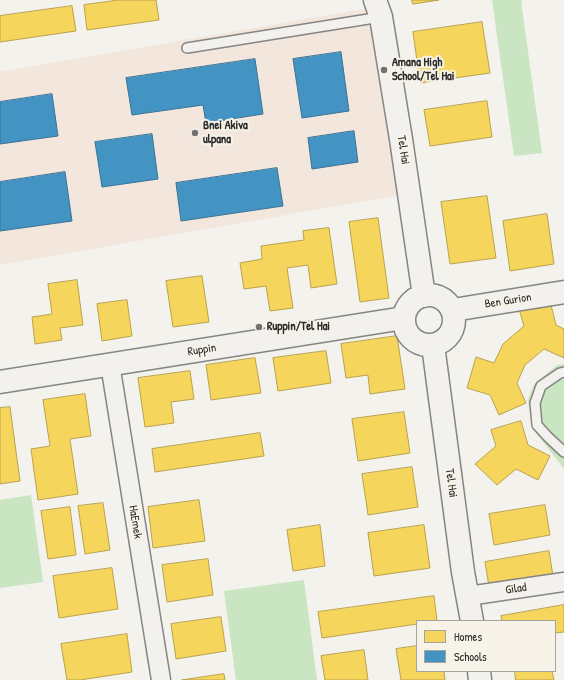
<!DOCTYPE html>
<html>
<head>
<meta charset="utf-8">
<style>
	body { margin:0 }
	#map { position:relative; width:564px; height:680px; overflow:hidden; background:#f4f2ec; font-family:"Patrick Hand",sans-serif }
	canvas { display:block }
	.legend { position:absolute; left:416px; top:620px; width:140px; height:52px; box-sizing:border-box; background:#f7f3e8; border:1px solid #a5a39c; margin:0; padding:5px 7px; list-style:none; font-size:12px; color:#2b2b2b }
	.legend li { display:flex; align-items:center; gap:8px; height:20px }
	.legend b { width:20px; border:1px solid #a5a39c }
</style>
</head>
<body>
<div id="map">
<canvas width="564" height="680"></canvas>
<ul class="legend">
<li><b style="height:11px;background:#f6d55c"></b>Homes</li>
<li><b style="height:11px;background:#4393c3"></b>Schools</li>
</ul>
</div>
<script>
const context = document.querySelector('canvas').getContext('2d');
context.lineJoin = 'round';
function fill(path, color) {
  context.fillStyle = color;
  context.fill(path, 'evenodd');
}
function strokePath(path, color, width, dash) {
  context.strokeStyle = color;
  context.lineWidth = width;
  context.lineCap = dash ? 'butt' : 'round';
  context.setLineDash(dash || []);
  context.stroke(path);
}
function write(font, color, halo, rows, align = 'center') {
  context.font = font + ' "Patrick Hand",sans-serif';
  context.lineWidth = 4;
  context.setLineDash([]);
  context.textBaseline = 'middle';
  context.strokeStyle = halo;
  context.fillStyle = color;
  for (const [text, x, y, turn = 0] of rows) {
    context.save();
    context.translate(x, y);
    context.rotate((+turn || 0) * Math.PI / 180);
    context.textAlign = isNaN(turn) ? turn : align;
    if (halo) context.strokeText(text, 0, 0);
    context.fillText(text, 0, 0);
    context.restore();
  }
}
const built = new Path2D(`
	M368,8l32,187 -400,70v-193z`);
const green = new Path2D(`
	M492,0h31l-2,1 21,152 -28,3z
	M564,364v105l-31,-40 -5,-29 6,-16 23,-19z
	M31,495l12,87 -43,6v-88z
	M304,580l13,100h-81l-12,-89z`);
const homes = new Path2D(`
	M119,0h37l3,20 -72,10 -3,-25z
	M412,0h27l-26,4z
	M72,6l4,25 -76,11v-26z
	M482,22l8,51 -70,10 -7,-51z
	M487,101l5,36 -62,9 -6,-36z
	M487,196l9,62 -46,6 -9,-62z
	M547,214l7,50 -44,7 -7,-50z
	M378,218l11,80 -29,4 -11,-80z
	M329,228l8,56 -26,4 -3,-23 -21,3 6,40 -23,3 -4,-25 -22,3 -4,-26 22,-4 -1,-13 43,-6 -1,-9z
	M202,276l7,46 -36,5 -7,-46z
	M77,280l6,45 -23,3 2,12 -27,4 -3,-27 20,-3 -4,-30z
	M127,300l5,36 -30,5 -5,-37z
	M550,301l6,24 8,4v29l-20,-9 -19,16 -8,18 9,20 -27,12 -9,-20 -23,-7 9,-31 18,6 9,-19 21,-18 -5,-17z
	M397,336l8,53 -35,5 -2,-19 -22,3 -5,-34z
	M326,351l5,32 -53,8 -5,-33z
	M255,358l6,35 -50,7 -5,-35z
	M190,371l4,28 -23,3 3,21 -29,4 -7,-49z
	M85,394l6,42 -21,3 8,55 -40,6 -7,-51 19,-3 -7,-46z
	M10,407l10,74 -20,3v-76z
	M404,412l6,41 -52,8 -6,-42z
	M521,421l7,24 22,11 -12,24 -22,-11 -19,16 -22,-21 21,-18 -5,-16z
	M260,433l4,23 -109,16 -3,-23z
	M412,467l6,40 -50,8 -6,-41z
	M199,500l6,41 -52,7 -5,-41z
	M103,503l7,47 -25,4 -7,-48z
	M545,505l5,30 -56,10 -5,-31z
	M70,507l6,48 -28,4 -7,-48z
	M320,525l5,41 -32,5 -6,-41z
	M424,525l6,43 -56,8 -6,-43z
	M549,551l4,25 -64,10 -4,-24z
	M208,559l5,36 -46,7 -5,-37z
	M112,568l6,41 -59,9 -6,-42z
	M434,596l3,25h-20v3l-95,14 -4,-26z
	M564,605v27l-9,1v-12h-53l-1,-5z
	M221,617l5,34 -50,8 -5,-35z
	M127,634l5,38 -52,8h-13l-6,-36z
	M417,646v25h27l1,9h-44l-5,-31z
	M364,650l4,30h-43l-4,-24z
	M515,671h37l2,9h-38z
	M224,674l1,6h-43z`);
const schools = new Path2D(`
	M341,52l8,59 -47,7 -9,-59z
	M255,59l8,55 -57,9 -3,-18 -71,10 -6,-37z
	M52,94l6,42 -58,8v-42z
	M354,131l4,31 -46,7 -4,-31z
	M152,134l6,45 -56,8 -7,-45z
	M277,168l6,38 -102,15 -5,-38z
	M65,172l7,49 -72,10v-49z`);
const service = new Path2D(`
	M187,48l194,-31
	M564,372l-4,1 -19,13 -6,17 2,22 11,12 16,15`);
const minor = new Path2D(`
	M110,364l51,316
	M468,596l96,-14`);
const tertiary = new Path2D(`
	M375,0l6,17 20,122 23,157
	M404 320a25 25 0 1 1 50 0a25 25 0 1 1-50 0Z
	M453,310l111,-18
	M433,345l30,227 9,49
	M0,382l404,-64
	M479,671l1,9`);
const markers = [
	[384,70,4,"#71716f"],
	[195,133,4,"#71716f"],
	[259,327,4,"#71716f"]
];
const poiNames = [
	["Amana High",392,63],
	["School/Tel Hai",392,77],
	["Bnei Akiva",203,126],
	["ulpana",203,140],
	["Ruppin/Tel Hai",267,327]
];
const streetNames = [
	["Tel Hai",403,150,81],
	["Ben Gurion",508,301,-9],
	["Ruppin",202,350,-9],
	["Tel Hai",451,483,82],
	["HaEmek",135,522,81],
	["Gilad",516,589,-8]
];
fill(built, '#f2e6dd');
fill(green, '#c9e5c1');
fill(homes, '#f6d55c');
strokePath(homes, '#b9a24d', 1);
fill(schools, '#4393c3');
strokePath(schools, '#3c7495', 1);
strokePath(service, '#858582', 12);
strokePath(minor, '#858582', 21);
strokePath(tertiary, '#858582', 25);
strokePath(service, '#f2f1ed', 9);
strokePath(minor, '#f2f1ed', 18);
strokePath(tertiary, '#f2f1ed', 22);
for (const [x, y, r, color] of markers) {
  const dot = new Path2D();
  dot.arc(x, y, r, 0, 2 * Math.PI);
  context.fillStyle = color;
  context.fill(dot);
  strokePath(dot, '#f7f3e8', 1.5);
}
write('bold 12px', '#2b2b2b', '#f7f3e8', poiNames, 'left');
write('12px', '#2b2b2b', '#f7f3e8', streetNames);
</script>
</body>
</html>
